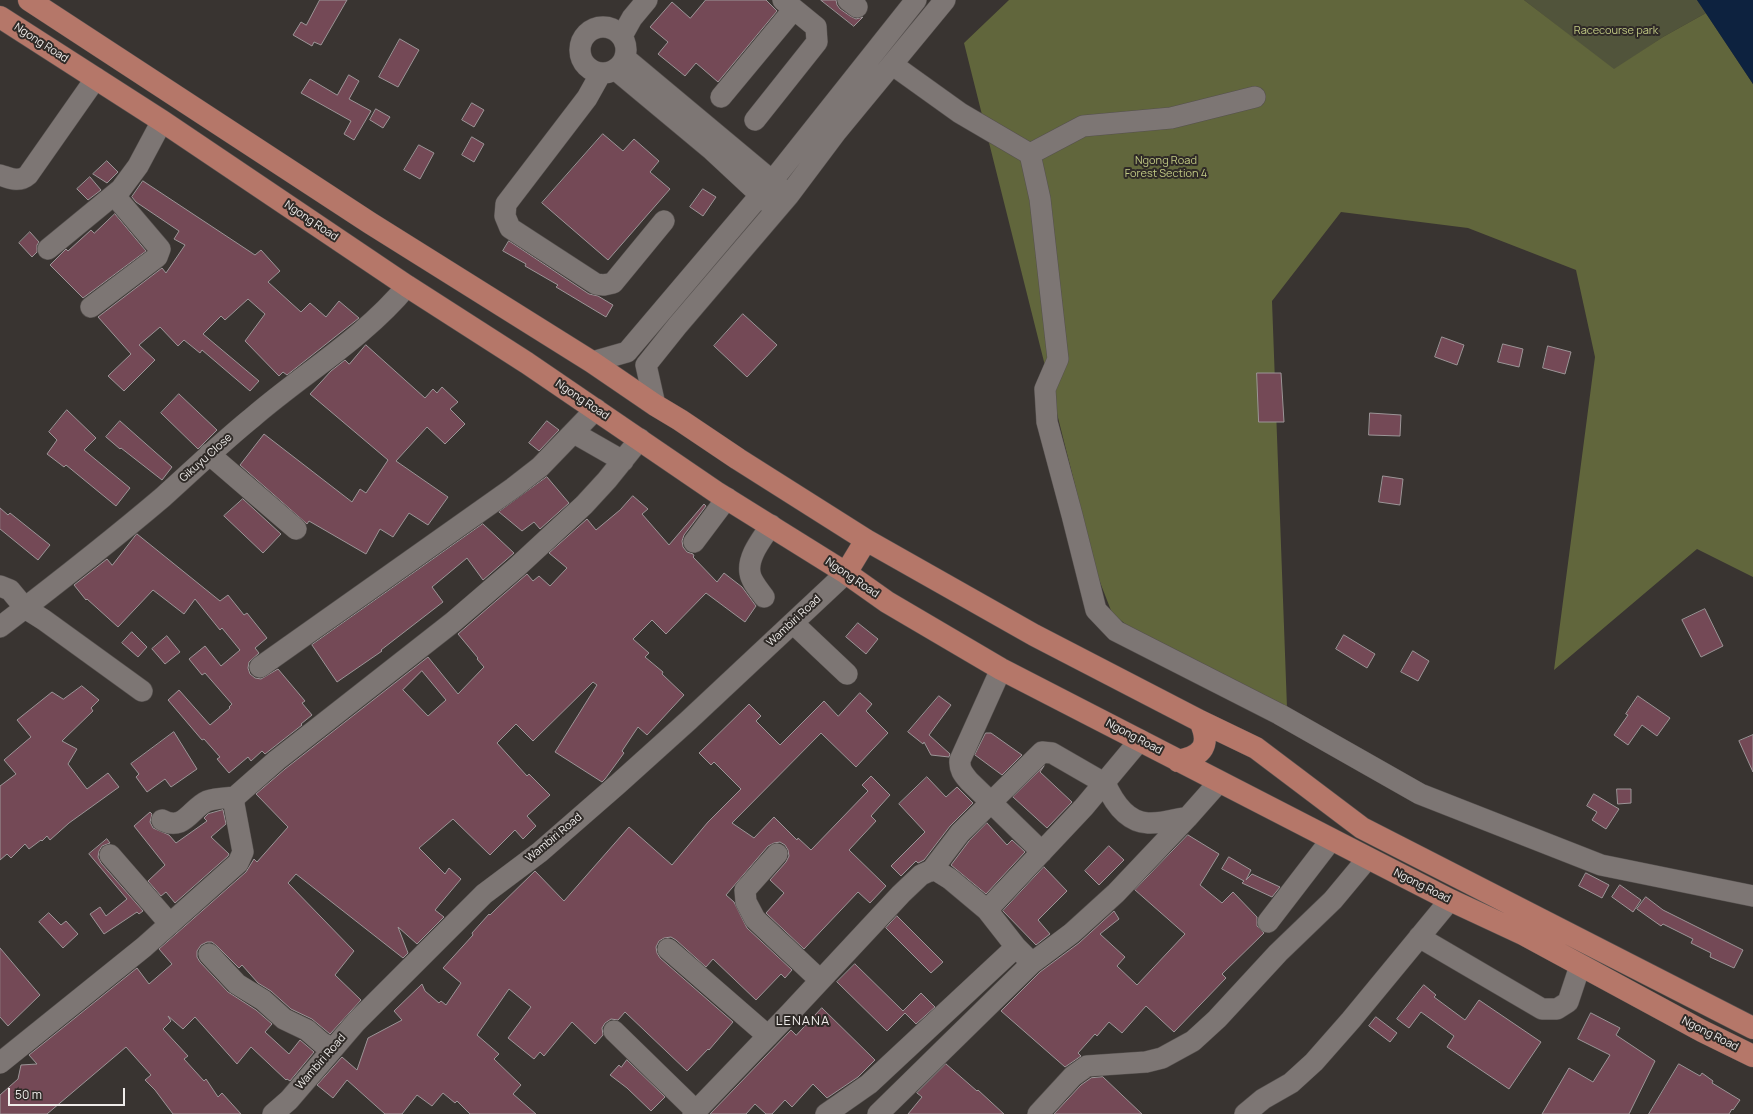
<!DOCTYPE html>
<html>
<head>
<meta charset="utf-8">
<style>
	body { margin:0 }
	#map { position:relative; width:1753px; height:1114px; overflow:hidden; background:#393431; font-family:Manrope,sans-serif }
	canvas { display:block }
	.scale { position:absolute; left:8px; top:1088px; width:117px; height:18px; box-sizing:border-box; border:2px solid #efecea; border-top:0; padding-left:5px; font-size:12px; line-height:14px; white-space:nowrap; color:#efecea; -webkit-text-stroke:3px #2f2a27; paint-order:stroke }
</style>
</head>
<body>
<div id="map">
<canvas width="1753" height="1114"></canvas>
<div class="scale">50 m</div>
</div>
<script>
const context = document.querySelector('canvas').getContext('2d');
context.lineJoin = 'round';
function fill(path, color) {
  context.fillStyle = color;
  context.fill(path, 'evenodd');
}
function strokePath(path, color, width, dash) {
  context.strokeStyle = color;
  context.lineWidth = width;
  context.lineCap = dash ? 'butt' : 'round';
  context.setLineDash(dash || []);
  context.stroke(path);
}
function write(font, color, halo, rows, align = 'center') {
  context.font = font + ' Manrope,sans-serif';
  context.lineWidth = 4;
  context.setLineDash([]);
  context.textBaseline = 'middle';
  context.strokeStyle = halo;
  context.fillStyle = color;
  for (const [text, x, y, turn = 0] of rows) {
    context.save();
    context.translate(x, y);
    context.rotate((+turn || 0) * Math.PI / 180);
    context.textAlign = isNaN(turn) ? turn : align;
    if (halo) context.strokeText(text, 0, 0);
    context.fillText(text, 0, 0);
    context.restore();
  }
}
const green = new Path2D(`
	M1524,0h173l9,13 -43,24 -49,33z`);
const forest = new Path2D(`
	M1009,0h515l90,69 49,-32 43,-24 47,71v493l-56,-28 -143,121 41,-313 -19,-87 -108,-42 -127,-16 -69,89 15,407 -140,-66 -35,-29 -14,-36 -134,-534z`);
const water = new Path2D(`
	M1697,0h56v84z`);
const building = new Path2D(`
	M320,0h27l-26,45 -7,-3 -2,4 -19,-11 8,-13 5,3z
	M706,0h60l11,11 -59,71 -22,-19 -11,13 -27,-22 10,-12 -18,-15 22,-25 18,16z
	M821,0h15l1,5 3,4 10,7 6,3 7,-2 -9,9z
	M400,39l19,11 -21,37 -19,-10z
	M349,75l10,6 -10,18 22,12 -17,29 -10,-6 7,-13 -50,-28 9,-14 27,16z
	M472,103l12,7 -10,17 -12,-7z
	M376,109l14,8 -7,11 -13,-8z
	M603,134l20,17 11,-12 25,22 -9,11 20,17 -62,71 -66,-57z
	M472,137l12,7 -10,18 -12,-7z
	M419,145l15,8 -14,26 -16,-9z
	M107,161l11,11 -11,11 -14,-9z
	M90,177l11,13 -13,10 -11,-11z
	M143,181l112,74 6,-5 19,21 -12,11 33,30 9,-9 16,14 13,-16 20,17 -72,57 -4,-3 -4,4 -34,-35 20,-27 -17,-15 -23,21 -4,-4 -18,18 56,47 -9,10 -48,-41 -2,3 -16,-13 -6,6 -18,-19 -21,18 16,15 -31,31 -16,-15 23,-22 -33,-37 64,-49 4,5 19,-28 -11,-6 5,-8 -43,-29 -4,-5z
	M703,189l13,8 -13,19 -13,-9z
	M115,214l31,37 -63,47 -33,-33 16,-16 2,2 23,-21 3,3z
	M30,232l9,10 -2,3v7l-5,5 -13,-14z
	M509,241l80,53 9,2 15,9 -7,12 -50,-30 2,-2 -33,-19 1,-2 -23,-13z
	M743,314l34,31 -30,32 -33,-31z
	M1442,337l22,8 -7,20 -22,-8z
	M1503,344l20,5 -4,18 -21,-5z
	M366,345l59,53 8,-9 4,4 5,-6 16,15 -8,7 15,15 -20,20 -18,-17 -31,34 52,36 -20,28 -19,-12 -16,24 -13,-8 -14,25 -57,-33 -2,3 -67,-59 24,-31 88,68 8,-13 6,4 22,-33 -78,-66 21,-23 14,-11 4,4z
	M1548,346l23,6 -6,22 -22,-6z
	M1257,373h24l3,49h-25z
	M179,394l38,36 -19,19 -37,-36z
	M67,410l29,28 -12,12 46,38 -14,18 -50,-41 -2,2 -17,-13 10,-14 -8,-8z
	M1370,413l31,2 -1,21 -31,-1z
	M120,421l52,46 -10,13 -41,-32 -1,1 -14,-12z
	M547,421l12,9 -20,21 -10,-8z
	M1383,476l20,3 -3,26 -21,-3z
	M547,477l22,26 -29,26 -6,-7 -12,9 -23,-19z
	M633,496l15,13 -6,5 27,31 35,-41 2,2 -22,29 -2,6 1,6 4,5 6,2 1,2 -1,1 24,25 7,-9 18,14 14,19 -11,16 -39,-29 -40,41 -14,-14 -19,19 16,14 -4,4 18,15 -1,2 22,21 -37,40 -9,-8 -16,24 2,2 -19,26 -3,3 -47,-30 42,-67 -4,-3 -60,59 -17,-17 -19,19 30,33 2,-2 21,21 -23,21 9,10 -13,13 -8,-9 -25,25 -37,-36 -34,29 26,26 4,-6 12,11 -26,31 9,7 -27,27 -19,-17 10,26 -5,5 -107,-84 -8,9 66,68 -19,24 26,25 -31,34 -18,-15 -21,-10 -20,-18 -13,-8 -16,-18 -3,3 -22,-22 -5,-4h-5l-6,3 -4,6v6l3,5 28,30 28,18 16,14 -7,8 24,22 11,-14 14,12 -24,29 -3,-2 -1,1 -35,-33 -14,17 -42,-47 -12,12 -15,-13 3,5 -8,8 25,27 -4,3 20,22 2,-2 12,18 4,-4 19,21h-68l-18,-24 -10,-10 6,-5 -25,-28 -79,67h-47v-19l18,-16 3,-14 16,-1 -8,-9 108,-87 12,16 23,-20 -13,-15 87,-77 8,-13 3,3 31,-35 -32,-33 29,-25 143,-112 30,37 26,-27 -7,-8 1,-1 -20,-24 69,-60 6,7 6,-5 11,10 17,-18 -18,-15 38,-34 9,11 24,-20zM422,671l24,29 -18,16 -25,-26z
	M243,499l38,35 -18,19 -39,-37z
	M0,508l8,7 2,-2 40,32 -12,15 -38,-31z
	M483,524l31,29 -31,27 -16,-22 -35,29 11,15 -62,48 1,1 -45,31 -25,-37z
	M137,534l83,67 8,-6 16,20 3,-2 20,25 -12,10 4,5 -10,9 -1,6 2,6 5,4 6,1 17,-10 27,32 -3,2 10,12 -11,9 1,1 -37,29 -3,-3 -11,10 -3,-4 -19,16 -12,-14 3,-2 -16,-18 -2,1 -34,-40 11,-10 31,35 20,-17 -1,-1 3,-3 -27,-31 -3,2 -13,-16 16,-13 16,20 19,-16 -18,-22 -2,2 -25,-31 -11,15 -31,-24 -35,37 -31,-28 -1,1 -12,-15 33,-26 5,6z
	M1705,609l18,37 -22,11 -19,-37z
	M858,623l20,16 -12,15 -20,-17z
	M132,632l15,15 -9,10 -16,-14z
	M1344,635l31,19 -8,14 -31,-19z
	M167,636l13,16 -15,12 -13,-15z
	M1413,651l16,10 -11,20 -17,-9z
	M82,686l17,14 -8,8 2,3 -31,30 15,8 -9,15 19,25 21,-16 11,14 -50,36 -19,17 -3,-4 -5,5 -1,-1 -12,9 -4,-5 -14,14 -4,-4 -7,6v-74l16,-12 -12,-14 27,-23 -14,-17 35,-28 11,7z
	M860,693l12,11 -6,7 22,22 -32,34 -35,-34 -89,90 22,15 20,-21 23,23 1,-2 13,12 57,-59 -6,-6 9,-9 19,19 -19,21 5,5 -27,29 37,36 -16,17 -12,-11 -54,57 -38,-36 18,-20 -14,-13 16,-18 3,-6 -1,-6 -3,-5 -5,-3 -6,1 -6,3 -42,49 8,7 13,26 45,42 -7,8 -4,-4 -25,26 -43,-41 -7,8 -30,-27 -5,-3 -7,1 -5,3 -3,6 1,6 3,5 73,64 -24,28 -1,-1 -21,22 -62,-59 -7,8 -7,-1 -6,4 -3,5 1,7 -8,9 -23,-22 -28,34 -4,-4 -6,7 -26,-21 23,-31 -22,-18 -32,46 22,19 -5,5 27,26 -8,9 23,20h-66l-13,-13 -2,2 -12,-10 -11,13 -15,-11 -15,19h-17l-38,-34 -14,18 -16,-13 25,-28 15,13 11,-32 34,-18 -8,-9 28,-27 3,7 14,12 2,-2 5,4 15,-22 -18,-15 30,-33 -1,-2 17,-19 1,1 45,-44 29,30 65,-74 43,38 36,-43 33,-33 -27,-27 -3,3 -12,-12 50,-49 12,12 -5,5 24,24 44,-44 14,15z
	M939,696l12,9 -22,30 21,19 -1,3 -18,-2 -7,-13 -1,2 -15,-12z
	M1638,696l32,22 -13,18 -15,-11 -14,20 -14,-10 14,-20 -2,-1z
	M174,732l23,37 -26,18 -6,-8 -18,13 -11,-15 3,-3 -8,-10z
	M986,733h5l31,22 -20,20 -27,-20z
	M1753,735v37l-14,-31z
	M1044,766l-4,6 32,30 -25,26 -34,-31z
	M927,777l19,20 11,-10 16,16 -23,23 -26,34 -6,3 -2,-2 -15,15 -10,-10 34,-34 -26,-28z
	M1617,789h14v14l-13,1z
	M1594,794l25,15 -13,20 -14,-9 5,-8 -10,-6z
	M223,810l3,14 -15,13 18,17 -1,2 -53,47 -9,-11 -5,4 -13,-15 17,-16 -31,-39 16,-14 2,2 -2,8 3,6 16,7 7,8 31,-22 -3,-3 4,-4z
	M987,823l20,22 5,-5 13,12 -39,42 -35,-29 18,-24z
	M1188,835l31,19 -19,31 22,18 11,-11 24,25v9l7,7 -42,41 4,4 -52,54 -28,-26 -24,27 -13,-11 -12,14 -2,-2 -17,19 3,3 -16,11 -64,-56 39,-39 39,-29 35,-32 5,8 -19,15 25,23 -8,9 20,19 48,-51 -50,-44z
	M107,839l3,4 -8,3 -3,5 -1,6 3,6 42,48 -4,3 -2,-2 -33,22 -14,-20 10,-7 6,9 21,-17 -38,-45z
	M1109,846l15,14 -25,25 -14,-14z
	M1229,857l22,13 -5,10 6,-6 28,13 -8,10 -30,-14 2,-2 -22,-12z
	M1044,867l23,24 -29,29 12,14 -14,11 -33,-34z
	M1586,873l23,12 -7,13 -23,-12z
	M1620,885l21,15 -8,12 -21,-15z
	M1646,897l17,13 80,40 -9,18 -24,-11 1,-4 -20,-10 2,-4 -30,-15 -2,2 -24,-17z
	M49,913l12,12 5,-4 12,13 -15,14 -24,-26z
	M897,916l46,46 -12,11 -45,-45z
	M0,948l40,47 -32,31 -8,-9z
	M855,964l48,47 18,-18 14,14 -19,17 -11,-11 -18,18 -50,-49z
	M1424,985l12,10 -2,2 31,23 14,-20 62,42 -32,47 -62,-42 7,-11 -33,-24 -12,16 -12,-9z
	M822,1008l53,52 -17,17 -31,21 -14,-14 -21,23 -7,-7 -13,14h-6l-11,-10 -9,10h-36l81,-84 5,5z
	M1591,1013l29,15 -4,7 39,26 -26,53h-87l27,-46 24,14 17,-27 -32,-16z
	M1376,1017l21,16 -7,9 -21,-16z
	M627,1060l38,37 -14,14 -24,-23 -17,-13 9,-10 2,2z
	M946,1064l31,27 1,-1 26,24h-96l14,-17 -5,-4z
	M1679,1064l21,12 2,-3 11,8 -1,2 28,17 -7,10 -1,-1 -3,5h-80z
	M1103,1077l39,37h-88l27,-29 10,-7z`);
const minor = new Path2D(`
	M848,0l9,7
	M580 50a23 23 0 1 1 46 0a23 23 0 1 1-46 0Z
	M622,36l10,-18 15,-18
	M625,58l158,132
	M893,65l67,48 70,41 10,45 18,160 -13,30 2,33 25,93 24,95 20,21 163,83 141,80 181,71 152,31
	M616,70l96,80 58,54
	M601,73l-14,25 -81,106 -1,12 5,12 86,56 8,1 9,-2 51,-62
	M721,97l73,-88
	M755,120l62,-78 -1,-15 -33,-27
	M1030,154l53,-28 88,-8 84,-21
	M0,175c10,3 19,8 28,0l68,-97
	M48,249l73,-60 17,-23 24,-45
	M91,307l66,-50 3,-8 -46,-54
	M592,362l35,-10 146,-172 143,-180
	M655,405l-9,-40 32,-40 111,-130 48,-64 108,-131
	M574,433l49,28
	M209,454l87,75
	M694,542l33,-44
	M0,586l10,4 15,18 19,12 98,71
	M764,597c-5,-7 -13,-16 -14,-24 -3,-17 13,-35 21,-48
	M793,623l54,51
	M0,627c55,-42 110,-85 163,-130 30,-27 59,-55 90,-80 51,-44 111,-79 154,-131
	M260,667l253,-179 27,-21 56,-58
	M1001,669l-41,91c-1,9 3,14 9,21l73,71
	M1105,783c8,18 21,39 43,40 13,1 28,-4 40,-6
	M162,820c22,12 29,-12 45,-19 8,-3 19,-3 28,-4
	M777,854l-32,36 1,12 9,17 65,61
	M110,855l60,69
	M931,871l29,-38 82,-81 10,1 52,30
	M1268,922l63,-82
	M1419,937l123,72h15l11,-7 12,-36
	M668,949l100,87
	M209,954l28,30 26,16 21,19 23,11 15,13 11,5
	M1032,963l-16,-16 -29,-37 97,-103 56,-67
	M614,1031l82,80
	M0,1063l144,-116 94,-84 5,-11 -9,-48 1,-7 42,-37 176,-138 64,-55 67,-62 23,-25 33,-41
	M273,1114l16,-14 67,-78 128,-128 56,-42 78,-68 71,-64 157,-147
	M693,1114l97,-101 111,-119 20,-19 13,-6 16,10 37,31
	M826,1114l43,-30 147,-137
	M878,1114l154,-151 40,-30 44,-40 72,-76 31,-35
	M1038,1114l35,-38 14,-10 59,-4 16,-4 31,-17 24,-22 61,-66 55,-53 35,-42
	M1245,1114l18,-15 28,-16 23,-21 37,-42 99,-120`);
const major = new Path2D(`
	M29,0l341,223 222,139 63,43 25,15 58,39 128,81 168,95 166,86 56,27 106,80 391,200
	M0,17l162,104 245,165 120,77 189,129 130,81 41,29 114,67 367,189 82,42 73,34 179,97 51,25
	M846,573l20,-33
	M1178,761c25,-5 33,-16 22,-40`);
const parkNames = [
	["Racecourse park",1616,31],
	["Ngong Road",1166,161],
	["Forest Section 4",1166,174]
];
const streetNames = [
	["Ngong Road",41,43,33],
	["Ngong Road",311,221,34],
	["Ngong Road",582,400,34],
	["Gikuyu Close",206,458,-42],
	["Ngong Road",852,578,34],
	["Wambiri Road",794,621,-43],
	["Ngong Road",1134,737,28],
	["Wambiri Road",554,838,-40],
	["Ngong Road",1422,886,27],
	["Ngong Road",1710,1034,27],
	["Wambiri Road",321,1062,-49]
];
const quarterNames = [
	["LENANA",803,1021]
];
fill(green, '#51543b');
fill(forest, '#61663c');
fill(water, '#0d223f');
fill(building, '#744956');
strokePath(building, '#9c9597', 1);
strokePath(minor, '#56514f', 22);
strokePath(major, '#56514f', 23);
strokePath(minor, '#7d7674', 21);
strokePath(major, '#b57769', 22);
write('11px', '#c1c984', '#2f2a27', parkNames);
write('11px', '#efecea', '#2f2a27', streetNames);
context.letterSpacing = '1px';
write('13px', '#efecea', '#2f2a27', quarterNames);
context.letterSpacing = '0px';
</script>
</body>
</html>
